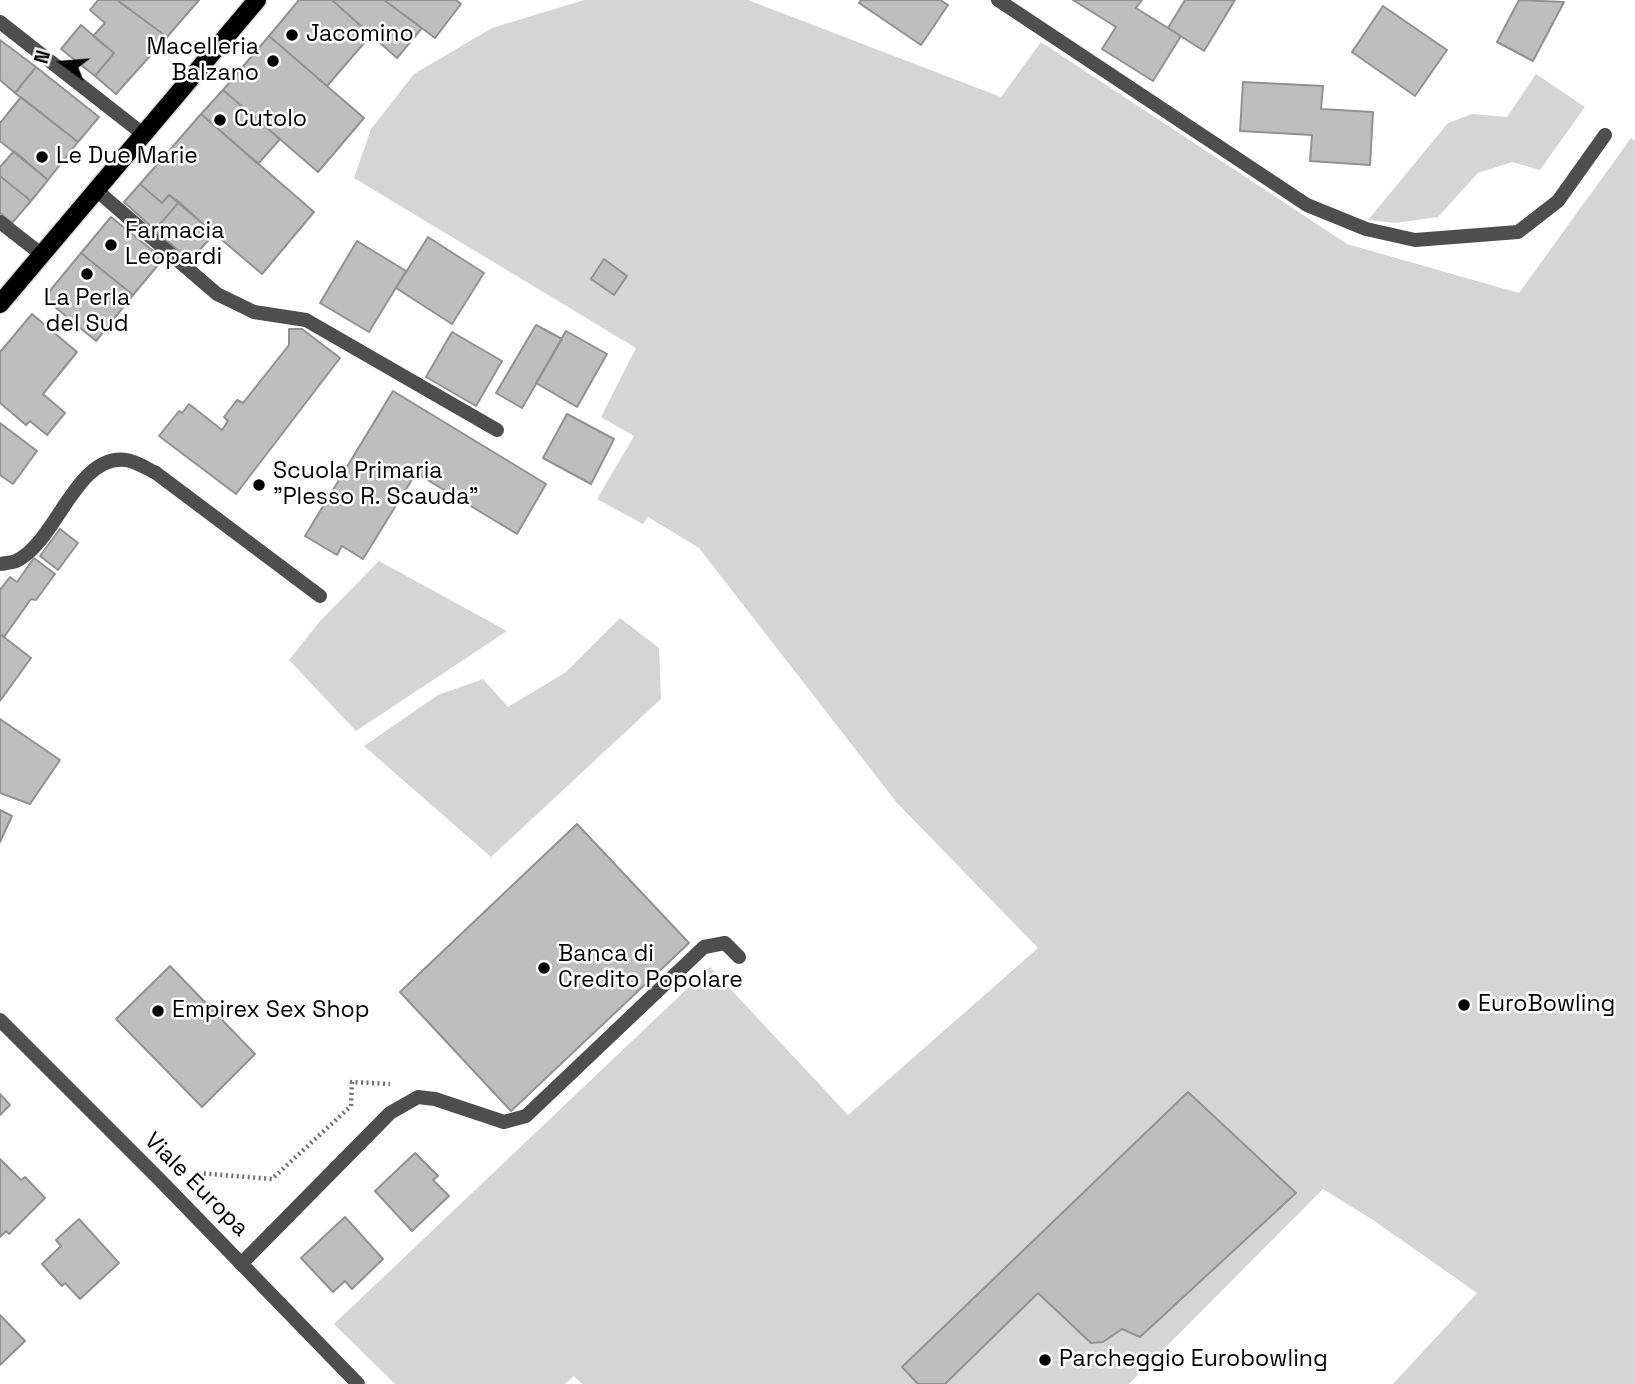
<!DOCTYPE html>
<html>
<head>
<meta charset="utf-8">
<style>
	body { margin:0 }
	#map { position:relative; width:1635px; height:1384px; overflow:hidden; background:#fff; font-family:"Space Grotesk",sans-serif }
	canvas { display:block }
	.north { position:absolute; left:28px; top:28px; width:70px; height:70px; -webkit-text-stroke:5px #fff; paint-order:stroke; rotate:286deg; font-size:19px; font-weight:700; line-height:28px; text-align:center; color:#000 }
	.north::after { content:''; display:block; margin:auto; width:24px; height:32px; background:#000; clip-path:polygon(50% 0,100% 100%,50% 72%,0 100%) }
</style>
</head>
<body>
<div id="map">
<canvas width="1635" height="1384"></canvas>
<div class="north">N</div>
</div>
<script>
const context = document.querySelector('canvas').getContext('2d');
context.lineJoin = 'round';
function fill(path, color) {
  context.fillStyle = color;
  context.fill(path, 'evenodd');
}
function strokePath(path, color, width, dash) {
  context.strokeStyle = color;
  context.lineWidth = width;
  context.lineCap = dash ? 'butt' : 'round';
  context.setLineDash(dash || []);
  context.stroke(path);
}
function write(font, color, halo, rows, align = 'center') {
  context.font = font + ' "Space Grotesk",sans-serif';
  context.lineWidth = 5;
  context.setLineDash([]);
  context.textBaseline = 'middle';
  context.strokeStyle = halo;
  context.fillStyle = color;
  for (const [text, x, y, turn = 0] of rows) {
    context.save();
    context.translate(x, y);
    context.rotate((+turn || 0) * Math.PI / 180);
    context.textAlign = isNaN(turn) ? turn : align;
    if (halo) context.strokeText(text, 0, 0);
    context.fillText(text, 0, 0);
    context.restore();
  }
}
const green = new Path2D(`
	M584,0h164l253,97 40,-55 306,202 172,49 112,-155 4,3v1243h-242l84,-91 -104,-73 -50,-31 -194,195h-547l-8,-8 -9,8h-170l-61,-60 376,-357 138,148 190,-167 -141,-145 -198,-255 -51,-31 -5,7 -46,-25 37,-63 -33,-19 35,-69 -282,-170 17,-49 43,-55 78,-46z
	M1536,74l49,33 -45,63 -28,-8 -34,11 -40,44 -42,6 -28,-3 80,-97 24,-9 35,3z
	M379,561l128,70 -151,100 -67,-71 31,-39z
	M620,618l39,30 2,51 -170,158 -127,-111 74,-51 45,-16 25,28 58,-35z`);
const building = new Path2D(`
	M98,0h19l50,37 -51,57 -21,-18 19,-23 -21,-17 12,-13 -15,-13z
	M117,0h82l-32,37z
	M299,0h33l39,35 -44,51 -58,-50z
	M332,0h52l38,28 -25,30z
	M384,0h72l5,4 -26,34z
	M861,0h79l8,5 -27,40 -62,-42z
	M1073,0h69l-6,8 45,28 -28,45 -51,-32 14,-22z
	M1185,0h50l-31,51 -36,-23z
	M1519,0l45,2 -31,59 -36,-19z
	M1383,6l64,44 -32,46 -63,-44z
	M81,25l33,28 -19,23 -34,-27z
	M269,36l95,82 -46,54 -95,-82z
	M0,40l36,27 -21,26 -15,-13z
	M36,67l63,50 -21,25 -63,-49z
	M1243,82l80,4 -2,23 52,3 -3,53 -60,-4 2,-26 -72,-4z
	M223,90l57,49 -22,25 -57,-50z
	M21,97l57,45 -30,38 -48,-39v-18z
	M201,114l113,98 -52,62 -93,-79 -7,8 -22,-19z
	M14,151l34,29 -17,21 -31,-25v-9z
	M0,176l31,25 -19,22 -12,-10z
	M140,184l22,19 7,-8 10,7 -24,28 -31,-28z
	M179,202l35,32 -24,27 -35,-31z
	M111,217l52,42 -30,36 -52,-42z
	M428,237l56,36 -32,51 -56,-36z
	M357,241l49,30 -37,61 -49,-29z
	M81,253l52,42 -37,46 -52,-43z
	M604,259l23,17 -13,19 -23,-16z
	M32,314l45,38 -34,42 22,19 -18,22 -17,-14 -4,4 -26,-22v-51z
	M536,325l26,14 -40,69 -26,-15z
	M289,329h13l38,29 -104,136 -77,-58 20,-25 3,2 7,-9 33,26 6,-9 -4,-4 13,-17 6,3 46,-58z
	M566,331l41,23 -30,53 -41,-24z
	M452,332l50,29 -26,45 -50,-29z
	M393,391l153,93 -29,50 -101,-61 -53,86 -21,-13 -5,9 -32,-19z
	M567,414l47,25 -23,45 -48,-26z
	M0,423l37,28 -24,33 -13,-9z
	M60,529l18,14 -20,27 -18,-14z
	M34,558l21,16 -19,26 -5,-1 -27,38 -4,-3v-44l10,-13 7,5z
	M0,634l31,24 -31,43z
	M0,719l60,41 -30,44 -30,-11z
	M0,810l12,6 -12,26z
	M577,824l112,119 -178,168 -111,-119z
	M170,966l85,88 -53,53 -86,-88z
	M1188,1092l108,101 -156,144 -18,-8 -19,13 -12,1 -53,-50 -93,91h-27l-16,-17z
	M0,1094l10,11 -10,10z
	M415,1153l23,23 -5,4 16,16 -37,35 -37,-40z
	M0,1159l21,21 4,-3 20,21 -36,36 -3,-3 -6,6z
	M345,1217l38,42 -31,30 -7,-8 -12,11 -32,-34z
	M79,1219l40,44 -39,36 -15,-16 -3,3 -20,-22 19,-18 -5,-6z
	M0,1315l25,26 -25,24z`);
const path = new Path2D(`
	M190,1180l8,-7 74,6 79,-73 1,-24 38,2`);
const service = new Path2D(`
	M241,1264l149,-151 28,-16 17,2 69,23 22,-6 178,-169 21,-4 14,14`);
const minor = new Path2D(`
	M998,0l309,205 59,24 49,11 103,-8 40,-31 47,-66
	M0,22l143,112
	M95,189l122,105 37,18 52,8 191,110
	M0,222l41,32
	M0,564c5,-1 11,-1 16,-3 40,-18 60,-108 110,-101 10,1 21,9 30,13l164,123`);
const tertiary = new Path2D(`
	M0,1020l160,160 198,204`);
const primary = new Path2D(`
	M0,304l257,-304`);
const markers = [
	[292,35,7,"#000"],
	[273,61,7,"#000"],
	[220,120,7,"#000"],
	[42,157,7,"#000"],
	[111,245,7,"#000"],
	[87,274,7,"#000"],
	[259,485,7,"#000"],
	[544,968,7,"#000"],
	[1464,1005,7,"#000"],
	[158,1011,7,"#000"],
	[1045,1360,7,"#000"]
];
const poiNames = [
	["Jacomino",306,35],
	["Macelleria",259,48,"right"],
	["Balzano",259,74,"right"],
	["Cutolo",234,120],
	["Le Due Marie",56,157],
	["Farmacia",125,232],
	["Leopardi",125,258],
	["La Perla",87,299,"center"],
	["del Sud",87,325,"center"],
	["Scuola Primaria",273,472],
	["\"Plesso R. Scauda\"",273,498],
	["Banca di",558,955],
	["Credito Popolare",558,981],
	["EuroBowling",1478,1005],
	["Empirex Sex Shop",172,1011],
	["Parcheggio Eurobowling",1059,1360]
];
const streetNames = [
	["Viale Europa",196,1185,45]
];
fill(green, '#d5d5d5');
fill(building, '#bebebe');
strokePath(building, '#929292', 2);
strokePath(primary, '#dbdbdb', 21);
strokePath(path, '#707070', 4.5, [2, 3.5]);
strokePath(service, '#4e4e4e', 14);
strokePath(minor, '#4e4e4e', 14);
strokePath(tertiary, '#4e4e4e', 14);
strokePath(primary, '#000', 18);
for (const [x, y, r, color] of markers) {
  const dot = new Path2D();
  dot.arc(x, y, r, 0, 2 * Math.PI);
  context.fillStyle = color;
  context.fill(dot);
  strokePath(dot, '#fff', 2.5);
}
write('23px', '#000', '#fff', poiNames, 'left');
write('23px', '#000', '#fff', streetNames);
</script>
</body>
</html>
